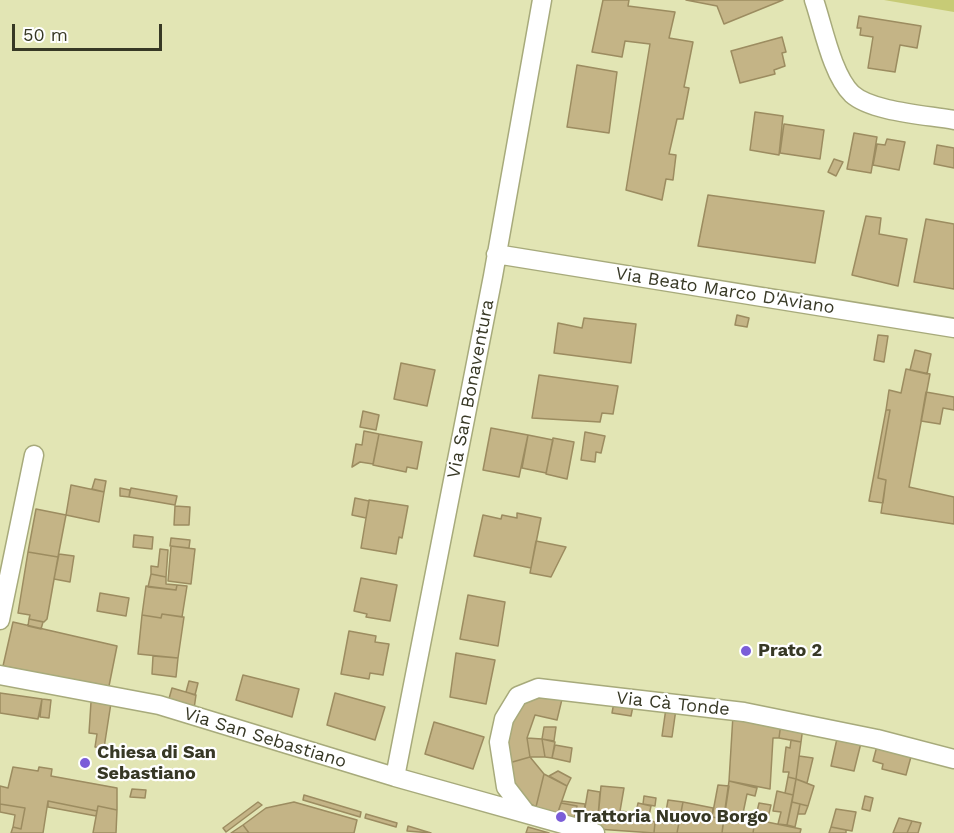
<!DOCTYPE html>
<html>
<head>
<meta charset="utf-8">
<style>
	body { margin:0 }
	#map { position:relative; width:954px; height:833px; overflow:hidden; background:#e2e5b4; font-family:"Work Sans",sans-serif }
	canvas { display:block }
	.scale { position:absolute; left:12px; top:24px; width:150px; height:27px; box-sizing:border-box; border:3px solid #373825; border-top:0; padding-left:8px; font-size:18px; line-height:21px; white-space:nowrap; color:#373825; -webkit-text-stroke:4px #fff; paint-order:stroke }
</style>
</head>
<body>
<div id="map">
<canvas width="954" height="833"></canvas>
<div class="scale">50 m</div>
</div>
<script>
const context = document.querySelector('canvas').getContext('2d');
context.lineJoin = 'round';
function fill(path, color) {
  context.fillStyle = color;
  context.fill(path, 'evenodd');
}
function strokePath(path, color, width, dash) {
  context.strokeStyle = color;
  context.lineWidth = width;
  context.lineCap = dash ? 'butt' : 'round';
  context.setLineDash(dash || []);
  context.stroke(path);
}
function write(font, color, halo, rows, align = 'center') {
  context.font = font + ' "Work Sans",sans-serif';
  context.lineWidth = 4.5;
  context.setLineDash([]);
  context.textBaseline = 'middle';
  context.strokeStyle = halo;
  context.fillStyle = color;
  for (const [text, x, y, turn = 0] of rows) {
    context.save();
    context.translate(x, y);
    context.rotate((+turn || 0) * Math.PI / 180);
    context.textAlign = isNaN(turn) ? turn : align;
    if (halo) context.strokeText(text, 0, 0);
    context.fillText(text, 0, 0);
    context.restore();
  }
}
const green = new Path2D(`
	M884,0h70v12z`);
const building = new Path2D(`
	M603,0h26l-1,6 47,6 -6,26 24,4 -9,45 5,1 -6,31h-6l-8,35 7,1 -3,25 -7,-1 -4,21 -36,-10 24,-146 -25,-3 -3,16 -30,-5z
	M686,0h97l-59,24 -7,-18z
	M859,16l62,10 -4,22 -17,-3 -5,27 -27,-4 5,-31 -13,-2 1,-7h-4z
	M782,37l4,15 -4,1 3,13 -11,4 1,4 -35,9 -9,-32z
	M577,65l40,7 -8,61 -42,-6z
	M755,112l28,4 -4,39 -29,-5z
	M784,124l40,6 -4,29 -40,-6z
	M854,133l23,4 -6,36 -24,-4z
	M887,139l18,3 -6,28 -26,-5 4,-21 8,1z
	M937,145l17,3v20l-20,-4z
	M834,159l9,3 -7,14 -8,-4z
	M708,195l116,16 -9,52 -117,-17z
	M866,216l15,2 -2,16 28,5 -9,47 -46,-11z
	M926,219l28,5v65l-40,-7z
	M737,315l12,3 -2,9 -12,-2z
	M584,318l52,6 -5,39 -77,-10 4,-30 24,5z
	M878,335l10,1 -4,26 -10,-2z
	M915,350l16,4 -4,20 -17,-4z
	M401,363l34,7 -8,36 -33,-7z
	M906,369l24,5 -21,113 45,10v27l-73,-11 5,-33 -8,-2 12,-68h-4l3,-20 12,3z
	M539,375l79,11 -5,28 -11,-1 -2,9 -68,-4z
	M926,392l28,5v13l-11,-2 -3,16 -19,-3z
	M886,410h4l-12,68 8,2 -3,23 -14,-2z
	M363,411l16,4 -3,15 -16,-3z
	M491,428l37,7 -9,42 -36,-7z
	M364,431l15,3 -6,30 -13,-2 -8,5 4,-23 6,1z
	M585,432l20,4 -4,17 -5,-1 -1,10 -14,-2z
	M379,434l43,8 -5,27 -10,-2 -1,5 -33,-7z
	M528,435l25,5 -7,33 -24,-5z
	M553,438l21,4 -7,37 -21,-5z
	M95,479l11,2 -2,11 -12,-3z
	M71,485l33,7 -5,30 -33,-7z
	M120,488l10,2 -1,7 -9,-1z
	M131,488l46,8 -2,9 -46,-8z
	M355,498l14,3 -3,17 -14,-3z
	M369,500l39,6 -6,32 -3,-1 -3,17 -35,-6z
	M175,506l15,1 -1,18h-15z
	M36,509l30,6 -8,42 -30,-5z
	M517,513l24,5 -10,50 -57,-12 9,-41 18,4 1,-4 15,3z
	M134,535l19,2 -1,12 -19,-2z
	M171,538l19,2 -1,8 -19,-2z
	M536,541l30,6 -15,30 -21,-4z
	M171,546l24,3 -4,35 -23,-3z
	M160,549l8,1 -2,27 -15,-3v-8l7,1z
	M28,552l30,5 -11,62 -3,3 -15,-3 1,-4 -12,-2z
	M59,554l15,2 -4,26 -16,-3z
	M151,574l15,3v7l11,1 -1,5 -28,-3z
	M361,578l36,7 -7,36 -24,-4 1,-3 -13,-3z
	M177,585l10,1 -5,31 -20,-3 -1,4 -19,-3 4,-29 30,4z
	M100,593l29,5 -3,18 -29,-5z
	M468,595l37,7 -7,44 -38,-7z
	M162,614l22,3 -6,41 -40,-4 4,-39 19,3z
	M29,619l14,3 -2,7 -13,-3z
	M13,622l104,24 -8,40 -77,-10v-4l-29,-6z
	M349,631l27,5 -1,6 14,2 -6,31 -13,-2 -1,6 -28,-5z
	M456,653l39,7 -9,44 -36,-7z
	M153,656l25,2 -2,19 -24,-3z
	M243,675l56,14 -7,28 -56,-17z
	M189,681l9,2 -3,12 -9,-3z
	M172,688l24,7 -2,14 -26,-7z
	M0,693l42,6 -4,20 -38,-6z
	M335,693l50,14 -10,33 -48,-15z
	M531,695h32l-6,25 -22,-5 -8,23 3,19 -21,6 -1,-25 8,-26z
	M42,699l9,1 -2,18 -9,-1z
	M91,702l20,1 -7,45 -9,-1 2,-13 -8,-1z
	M614,702l19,4 -2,10 -19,-3z
	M666,708l10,1 -4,28 -10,-1z
	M733,715l48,8 -2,15h-6l-3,51 -41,-8z
	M434,722l50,15 -11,32 -48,-15z
	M781,723l22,4 -2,15 -22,-4z
	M544,727h12l-2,14 -12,-2z
	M838,734l24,5 -8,32 -23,-5z
	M527,738l15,1 3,18h-15z
	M542,739l13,3 -3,16 -7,-1z
	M791,740l10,2 -5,37 -8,-2 1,-5h-6l3,-25 4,1z
	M555,745l17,3 -2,14 -18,-4z
	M877,746l35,7 -6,22 -24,-6 1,-5 -10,-3z
	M799,756l14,2 -6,25 -11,-4z
	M530,757l14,17 -8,33 -9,-5 -14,-20 -4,-19z
	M13,767l25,4 1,-4 13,2 -1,7 66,12v22l-19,-4 -1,5 -49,-10 -5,32h-32l2,-6 8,2 4,-21 -25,-4v-18l8,2z
	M558,771l13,7 -4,8 -18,-10z
	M544,774l23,12 -11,32 -20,-11z
	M788,777l8,2 -3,16 -8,-2z
	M796,779l18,7 -6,20 -16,-4z
	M729,781l28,7 -2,8 -8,-2 -5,24 -18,-2z
	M718,785l11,1 -5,33 -12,-2z
	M601,786l23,2 -4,23 16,2 2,-10 13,3 -3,14 7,2 -1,11 -57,-4z
	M132,789l14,1 -1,8 -15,-1z
	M588,790l12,2 -3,37 -15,-4z
	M777,791l16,4 -6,30 -9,-1 3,-12 -8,-1z
	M304,795l57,17 -1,5 -57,-17z
	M644,796l12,2 -1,8 -12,-2z
	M865,796l8,2 -3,13 -8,-2z
	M668,800l15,2 -6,31h-23l1,-11 9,1z
	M48,801l49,10 -1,5 -48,-9z
	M562,801l23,3 -3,21 -9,-2 4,-17 -16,-3z
	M258,802l4,3 -36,27 -3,-4z
	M294,802l63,18 -3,13h-105l-6,-8 23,-17z
	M683,802l30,6 -1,9 -31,-5z
	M792,802l8,2 -5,23 -8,-2z
	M561,803l16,3 -4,17 -17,-5z
	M759,803l12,2 -4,17 -12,-2z
	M0,804l25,4 -4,21 -8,-2 2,-12 -15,-3z
	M800,804l8,2 -3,8h-7z
	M98,806l19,4 -1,23h-23z
	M836,809l20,3 -4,19 -21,-4z
	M681,812l43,7 -2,14h-45z
	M366,814l31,9 -1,4 -31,-9z
	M724,816l31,4 -2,13h-31z
	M899,818l13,3 -5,12h-14z
	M755,820l12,2 34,7 -1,4h-47z
	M912,821l9,2 -3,10h-11z
	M243,825l6,8h-18z
	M408,826l23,7 -24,-2z
	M528,827l21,6h-23z
	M831,827l15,3v3h-17z`);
const street = new Path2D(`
	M814,0c9,26 18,75 38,94 20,18 75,21 102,26
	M496,254l458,74
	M0,620l34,-165
	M0,675l159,30 236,72 200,56
	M395,777l98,-501 49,-276
	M526,813l-20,-26 -7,-45 5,-23 14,-23 20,-8 206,24 133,27 77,20`);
const markers = [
	[746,651,6,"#7b5dd8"],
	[85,763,6,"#7b5dd8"],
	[561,817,6,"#7b5dd8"]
];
const streetNames = [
	["Via Beato Marco D'Aviano",725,291,9],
	["Via San Bonaventura",471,389,-79],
	["Via Cà Tonde",673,704,6],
	["Via San Sebastiano",265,738,17]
];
const poiNames = [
	["Prato 2",758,651],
	["Chiesa di San",97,753],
	["Sebastiano",97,774],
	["Trattoria Nuovo Borgo",573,817]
];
fill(green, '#c7cb76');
fill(building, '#c4b486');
strokePath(building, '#9c8c60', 1.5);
strokePath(street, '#a7aa7b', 21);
strokePath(street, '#fff', 18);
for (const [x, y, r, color] of markers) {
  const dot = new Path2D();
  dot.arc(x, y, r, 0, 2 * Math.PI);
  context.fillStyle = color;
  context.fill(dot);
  strokePath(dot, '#fff', 2);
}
write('18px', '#373825', '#fff', streetNames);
write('bold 18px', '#373825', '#fff', poiNames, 'left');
</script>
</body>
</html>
